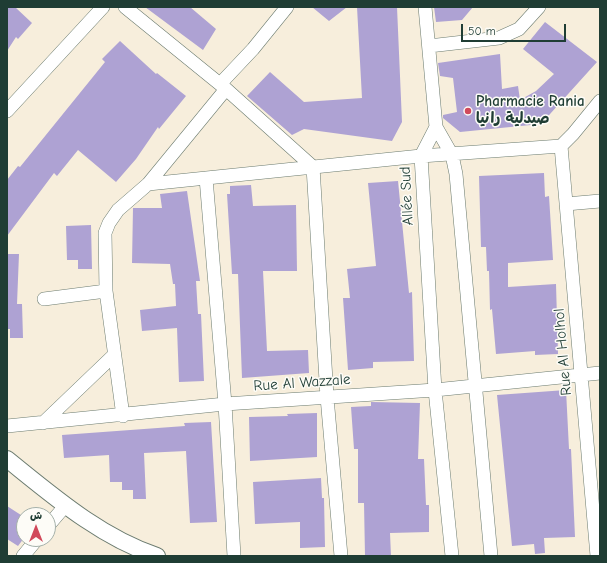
<!DOCTYPE html>
<html>
<head>
<meta charset="utf-8">
<style>
	body { margin:0 }
	#map { position:relative; width:607px; height:563px; overflow:hidden; background:#f7eedc; font-family:"Comic Neue","Playpen Sans Arabic",sans-serif }
	canvas { display:block }
	.frame { position:absolute; inset:0; border:8px solid #1f3d34; pointer-events:none }
	.north { position:absolute; left:16px; top:507px; width:40px; height:40px; box-sizing:border-box; background:#fdfcf7; border:1px solid #a4b0a9; border-radius:50%; rotate:0deg; font-size:11px; font-weight:700; line-height:16px; text-align:center; color:#1f3d34 }
	.north::after { content:''; display:block; margin:auto; width:14px; height:18px; background:#d1495b; clip-path:polygon(50% 0,100% 100%,50% 72%,0 100%) }
	.scale { position:absolute; left:461px; top:24px; width:105px; height:18px; box-sizing:border-box; border:2px solid #1f3d34; border-top:0; padding-left:5px; font-size:12px; line-height:14px; white-space:nowrap; color:#1f3d34; -webkit-text-stroke:3px #fdfcf7; paint-order:stroke }
</style>
</head>
<body>
<div id="map">
<canvas width="607" height="563"></canvas>
<div class="frame"></div>
<div class="north">ش</div>
<div class="scale">50 m</div>
</div>
<script>
const context = document.querySelector('canvas').getContext('2d');
context.lineJoin = 'round';
function fill(path, color) {
  context.fillStyle = color;
  context.fill(path, 'evenodd');
}
function strokePath(path, color, width, dash) {
  context.strokeStyle = color;
  context.lineWidth = width;
  context.lineCap = dash ? 'butt' : 'round';
  context.setLineDash(dash || []);
  context.stroke(path);
}
function write(font, color, halo, rows, align = 'center') {
  context.font = font + ' "Comic Neue","Playpen Sans Arabic",sans-serif';
  context.lineWidth = 3;
  context.setLineDash([]);
  context.textBaseline = 'middle';
  context.strokeStyle = halo;
  context.fillStyle = color;
  for (const [text, x, y, turn = 0] of rows) {
    context.save();
    context.translate(x, y);
    context.rotate((+turn || 0) * Math.PI / 180);
    context.textAlign = isNaN(turn) ? turn : align;
    if (halo) context.strokeText(text, 0, 0);
    context.fillText(text, 0, 0);
    context.restore();
  }
}
const building = new Path2D(`
	M7,7h8l17,16 -14,16 -2,-2 -9,14z
	M145,7h45l26,22 -13,21z
	M312,7h35l-18,14z
	M357,7h40l5,115 -10,19 -88,-12 -12,6 -45,-39 23,-24 34,30 58,-4z
	M434,7h39l-11,13 -26,2z
	M545,22l52,40 -56,62 -81,8 -17,-14v-3l14,-3 -4,-34 -13,-2 -2,-13 62,-9 2,35 16,-3 2,14 16,-9 18,-17 -31,-25z
	M120,41l36,33 1,-1 29,23 -27,33 -1,-2 -22,32 -20,23 -38,-32 -21,26 -3,-3 -47,63v-56l11,-14 2,1 85,-105 -3,-3z
	M544,173l1,24 4,-1 4,64 -45,3v24l48,-3 2,70 -23,1v-4l-39,3 -4,-45 -2,1 -1,-39h-2l-1,-24h-5l-2,-71z
	M398,181l11,112 3,-1 2,69 -41,1v6l-25,2 -5,-72h7l-3,-29 29,-3 -8,-83z
	M251,185l2,21 43,-1 1,66h-34l4,80 41,-1 1,23 -67,5 -4,-104h-6l-5,-80h3v-8z
	M187,191l13,90h-4l2,33h3l3,67 -25,1 -2,-54 -35,3 -2,-21 36,-4 -1,-22h-2l-3,-20 -38,-1 1,-55h29l-2,-14z
	M91,225l1,44h-14v-9h-11l-1,-34z
	M7,254h12l-2,50h5l1,34h-13v-9h-3z
	M566,390l3,59h2l4,88 -31,1 1,15 -10,1 -1,-10 -22,2 -15,-151z
	M371,402l49,1 -2,56h6l2,46h3v27l-39,1 1,23h-26l-1,-53h-6v-54h-4l-3,-42 20,-1z
	M317,413v44l-67,4 -1,-44 39,-1 -1,-2z
	M211,422l6,100 -27,1 -4,-72 -42,2 2,46h-13v-9h-11v-8h-12l-1,-27 -45,3 -2,-23 123,-9 -1,-3z
	M321,478l1,20h2l1,49 -25,1v-26l-45,2 -2,-42z
	M7,506l17,11v21l-6,8 -11,-7z`);
const minor = new Path2D(`
	M125,7l101,82 87,78 14,230 14,159
	M425,7l11,120 16,28 4,19 35,382
	M429,46l70,-8 20,-9 20,-22
	M220,84l33,-35 34,-42
	M7,111l96,-104
	M436,127l-15,29 14,234 17,166
	M561,146l36,410
	M206,178l19,226 9,152
	M148,184l273,-28 140,-10 12,-12 27,-33
	M566,204l34,-3
	M44,299l62,-8
	M123,416l-17,-125 -1,-58 4,-10 9,-13 30,-26 78,-95
	M43,423l71,-68
	M7,426l218,-22 210,-14 165,-17
	M48,526l17,-20
	M23,556l14,-17`);
const tertiary = new Path2D(`
	M7,459c46,37 93,78 150,97`);
const markers = [
	[468,111,4,"#d1495b"]
];
const poiNames = [
	["Pharmacie Rania",476,102],
	["صيدلية رانيا",476,119]
];
const streetNames = [
	["Allée Sud",407,196,-93],
	["Rue Al Holhol",563,352,-95],
	["Rue Al Wazzale",302,383,-4]
];
fill(building, '#aea2d3');
strokePath(minor, '#6b7b6f', 14);
strokePath(tertiary, '#6b7b6f', 18);
strokePath(minor, '#fff', 13);
strokePath(tertiary, '#fff', 16);
for (const [x, y, r, color] of markers) {
  const dot = new Path2D();
  dot.arc(x, y, r, 0, 2 * Math.PI);
  context.fillStyle = color;
  context.fill(dot);
  strokePath(dot, '#fdfcf7', 1.5);
}
write('bold 15px', '#1f3d34', '#fdfcf7', poiNames, 'left');
write('15px', '#1f3d34', '#fdfcf7', streetNames);
</script>
</body>
</html>
